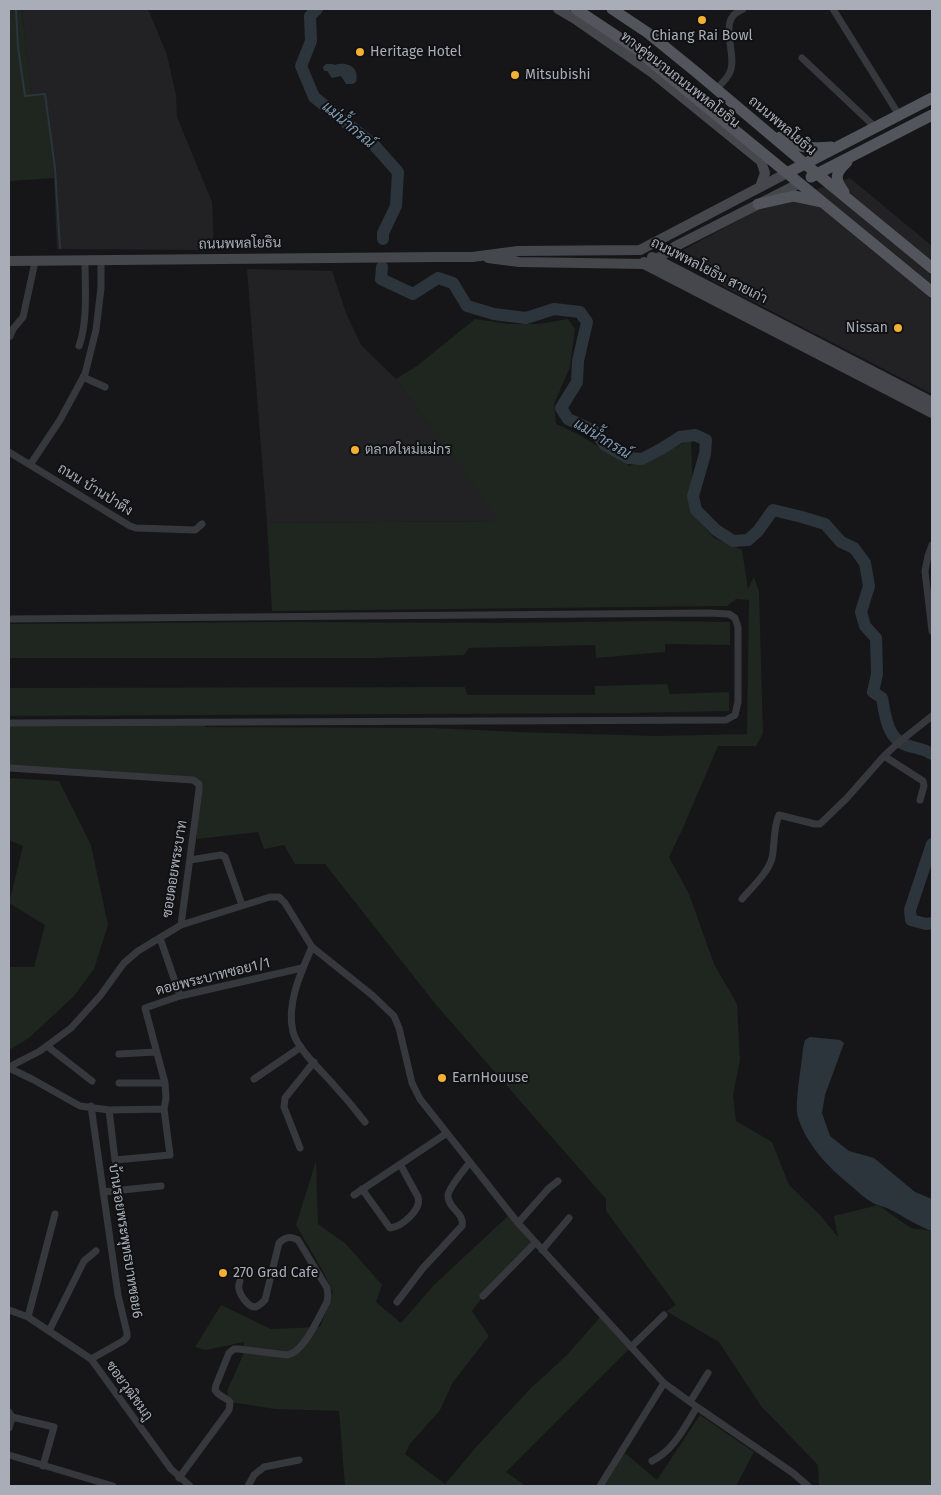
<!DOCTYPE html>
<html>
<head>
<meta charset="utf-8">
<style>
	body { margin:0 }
	#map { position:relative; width:941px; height:1495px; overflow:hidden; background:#161618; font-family:"Fira Sans",sans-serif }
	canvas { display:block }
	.frame { position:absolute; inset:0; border:10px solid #a8adb8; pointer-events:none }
</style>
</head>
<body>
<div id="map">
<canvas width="941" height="1495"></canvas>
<div class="frame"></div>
</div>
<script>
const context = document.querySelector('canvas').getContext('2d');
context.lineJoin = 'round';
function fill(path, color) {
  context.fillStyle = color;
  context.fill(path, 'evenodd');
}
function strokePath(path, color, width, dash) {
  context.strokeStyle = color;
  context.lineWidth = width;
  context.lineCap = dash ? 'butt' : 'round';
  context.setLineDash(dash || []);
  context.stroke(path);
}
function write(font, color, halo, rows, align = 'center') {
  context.font = font + ' "Fira Sans",Sarabun,sans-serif';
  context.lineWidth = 4;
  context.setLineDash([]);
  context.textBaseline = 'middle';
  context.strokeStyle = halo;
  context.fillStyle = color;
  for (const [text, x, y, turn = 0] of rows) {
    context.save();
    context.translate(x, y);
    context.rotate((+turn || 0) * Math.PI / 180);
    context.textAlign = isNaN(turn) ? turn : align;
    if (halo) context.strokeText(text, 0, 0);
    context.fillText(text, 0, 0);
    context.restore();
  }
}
const built = new Path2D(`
	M22,9h126l19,46 9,40 1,22 35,85 2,48 -157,-1 -3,-71 -9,-84 -14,2z
	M850,178l82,68v148l-219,-113 -35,-28 81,-44z
	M247,269l85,2 14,42 15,32 35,34 105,142 -234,2z`);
const green = new Path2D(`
	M9,9h13l9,86 14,-1 9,84 -45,3z
	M475,319l33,5h31l29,-5 7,10 -5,38 -16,37 2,20 20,9 54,33 61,-26 2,56 -3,15 24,27 28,12 6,39 6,-12 5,15 4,141 -7,13h-38l-36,84 -13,27 20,37 25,70 23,40 3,56 -7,35 3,26 36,21 17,43 31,30 18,22 -4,-21 44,-11 33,23 21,3v255h-113l-1,-21 -57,-59 -42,-64 -53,-31 10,-6 -70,-94v-12l-169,-193 -112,-142h-30l-11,-19 -20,4 -6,-17 -61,7 -1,-60 -187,-11v-45l194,-1 2,5 229,1 83,4 141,4 89,-2 2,-134 -13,-1 -9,7 -455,5 -5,-88 233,-2 -104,-142 21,-13z
	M656,621l74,1v23l-65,-1v8l-69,6 -1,-13 -126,3 -5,7 -87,3h-368v-34l285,-2 206,1z
	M667,684l3,10 59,-2v19l-98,2 -622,3v-28l456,-1 2,8h128v-9z
	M9,778l50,3 32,64 17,80 -14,44 -20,27 -45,42 -20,12v-83h25l11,-42 -36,-22 14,-57 -14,-6z
	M316,1161l2,63 28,20 36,41 -6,17 25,21 32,-37 76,-71 24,31 -50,50 -11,15 17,25 -36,46 -13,28 -30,34 -5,10 40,30 32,-38 54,-58 36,-33 35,-40 29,32 -125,125 20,14h-181l-6,-75 -64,-2 -45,-7 -3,-11 16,-36 1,-13 -38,8 -11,-3 26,-42 50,24 49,-2 13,-34 -8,-18 -29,-50z
	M700,1415l54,37 -18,34h-137l26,-33 32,27z`);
const water = new Path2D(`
	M326,64h7l1,1c13,-4 26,2 22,17l-3,2h-7l-5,-8 -9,2 -5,-7h-3l-1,-4z
	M810,1037l30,3 4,3 -19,52 -3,18 8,23 19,15 25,7 41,34 17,7v32c-15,-5 -27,-14 -41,-21 -5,-3 -12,-4 -18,-7 -9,-5 -16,-12 -24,-19 -21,-17 -43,-40 -51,-67 -4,-14 4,-52 5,-69l2,-8z`);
const stream = new Path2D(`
	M16,9l2,38 7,49 20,-2 10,75 5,79`);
const river = new Path2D(`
	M317,9l-7,7 1,25 -10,25 13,31 60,48 24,27 -2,34 -13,27v6
	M382,267l-1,12 32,15 25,-16 15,5 14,23 27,8 32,4 28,-9 26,3 7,10 -9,39 -1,21 -16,26 7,11 26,12 11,14 23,13 14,1 19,-10 19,-12 15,-2 11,5 -1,14 -12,42 3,14 20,20 17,11 15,-1 10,-9 15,-21 29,7 23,7 16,18 13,6 11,15 4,23 -8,26 4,14 11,12 1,36 -4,18 9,6c3,16 5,41 24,47 9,3 19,4 26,9
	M932,844l-22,66 1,10 15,4 6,-1`);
const minor = new Path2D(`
	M833,9l66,106
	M802,58l73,69
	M716,89c4,-4 10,-9 13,-15 9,-15 -7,-45 4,-58 2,-3 7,-5 10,-7
	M10,336l3,-7 10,-12 12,-55
	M79,346c9,-25 6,-59 6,-85
	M83,377l22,10
	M9,452l121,74 6,2 59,2 7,-6
	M30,465l30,-45 25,-46 11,-44 5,-42v-27
	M932,545l-4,11 -3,15 7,60
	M9,619l700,-6 20,1 6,4 3,9v75l-3,13 -9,5 -717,3
	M9,768l184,12 6,4v6l-18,135
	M920,800l4,-14 -1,-5 -39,-25 14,-13 34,-27
	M190,860l31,-5 4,2 17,48
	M742,899c10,-12 26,-26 30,-41 3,-15 1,-29 7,-43l36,9h5l27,-26 37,-42
	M160,938l20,58
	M312,947c-11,25 -26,57 -19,85 5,18 28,38 40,52 11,12 22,25 32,38
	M47,1046l45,35
	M119,1054l37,-2
	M9,1067l31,-16 31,-23 29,-32 24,-33 14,-12 43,-26 89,-28h9l6,6 27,44 60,48 22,21 5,12 13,55 8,16 98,124 146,160 33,24 96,66 15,13
	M9,1068l23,11 48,27 29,4 55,-1
	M254,1079l47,-32
	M119,1083h46
	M91,1106l27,189 9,38v4l-4,4 -32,18
	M109,1110l6,50 55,-5 -6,-46 2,-11 -1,-15 -20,-75 35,-12 122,-28
	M300,1148l-16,-41 1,-9 29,-36
	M362,1189l28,39c11,-1 32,-18 28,-31l-18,-33
	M103,1192l58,-6
	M354,1195l93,-62
	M518,1223l30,-34 10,-8
	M542,1250l27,-32
	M483,1296l52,-53
	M397,1302l26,-34 39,-42c3,-13 -15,-18 -14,-31 1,-8 16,-25 22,-33
	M9,1310l19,7 63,42 80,110 19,17
	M28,1317l27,-103
	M49,1331l35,-70 12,-10
	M631,1347l33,-32
	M690,1402l18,-29
	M9,1412l3,5 42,10 -11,39
	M9,1428l3,-11
	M9,1455l104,31
	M652,1461c22,-11 32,-33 45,-54
	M179,1478l50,-68 1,-8c-4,-5 -11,-5 -15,-12l1,-5 13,-32 5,-4h5l48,6c17,-2 32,-39 40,-53l1,-7 -1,-7 -29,-48c-8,-4 -13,-3 -19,3l-14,57c-3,3 -6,6 -10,7 -7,0 -15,-12 -16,-18 -1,-3 0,-5 1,-8
	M248,1486l6,-11 10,-8 35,-7
	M600,1486l64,-103`);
const secondary = new Path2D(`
	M558,9l17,10 79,55 107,87 4,12 -5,14
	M652,257l280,145
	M488,258l31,4 125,2 13,-5 19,-13 124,-63
	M9,261l429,-4h34l46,-6 122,-1 147,-77
	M644,262v2l288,149`);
const primary = new Path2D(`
	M576,9l60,40 296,243
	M612,9l36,24 48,39 108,91 128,105
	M780,137c18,11 30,12 51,10
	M787,173l145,-75
	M811,177l121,-62
	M844,192c-10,-13 -9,-19 3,-30
	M758,204l36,-8 28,6`);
const markers = [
	[702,20,5,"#f2b134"],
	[360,52,5,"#f2b134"],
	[515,75,5,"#f2b134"],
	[898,328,5,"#f2b134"],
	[355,450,5,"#f2b134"],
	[442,1078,5,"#f2b134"],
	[223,1273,5,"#f2b134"]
];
const poiNames = [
	["Chiang Rai Bowl",702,36,"center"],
	["Heritage Hotel",370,52],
	["Mitsubishi",525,75],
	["Nissan",888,328,"right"],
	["ตลาดใหม่แม่กร",365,450],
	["EarnHouuse",452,1078],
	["270 Grad Cafe",233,1273]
];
const streetNames = [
	["ทางคู่ขนานถนนพหลโยธิน",680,80,38],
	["ถนนพหลโยธิน",782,126,40],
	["ถนนพหลโยธิน",240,244,-1],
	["ถนนพหลโยธิน สายเก่า",709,271,27],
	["ถนน บ้านป่าตึง",95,490,32],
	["ซอยดอยพระบาท",175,869,-81],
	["ดอยพระบาทซอย1/1",213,977,-14],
	["บ้านรอยพระพุทธบาทซอย6",125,1241,81],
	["ซอยวุฒิชมภู",129,1391,54]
];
const waterNames = [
	["แม่น้ำกรณ์",348,125,40],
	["แม่น้ำกรณ์",602,439,31]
];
fill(built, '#222225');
fill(green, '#1e261f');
fill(water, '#2c353c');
strokePath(stream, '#2c353c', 2);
strokePath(river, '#2c353c', 12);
strokePath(minor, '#37383d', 7);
strokePath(secondary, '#45474d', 10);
strokePath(primary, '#53555c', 11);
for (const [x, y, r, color] of markers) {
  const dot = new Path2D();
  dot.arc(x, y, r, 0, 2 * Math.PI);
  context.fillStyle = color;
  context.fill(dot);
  strokePath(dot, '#111113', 2);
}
write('14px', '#a8adb8', '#111113', poiNames, 'left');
write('14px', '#a8adb8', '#111113', streetNames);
write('italic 15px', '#7f9bb3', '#111113', waterNames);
</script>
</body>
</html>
